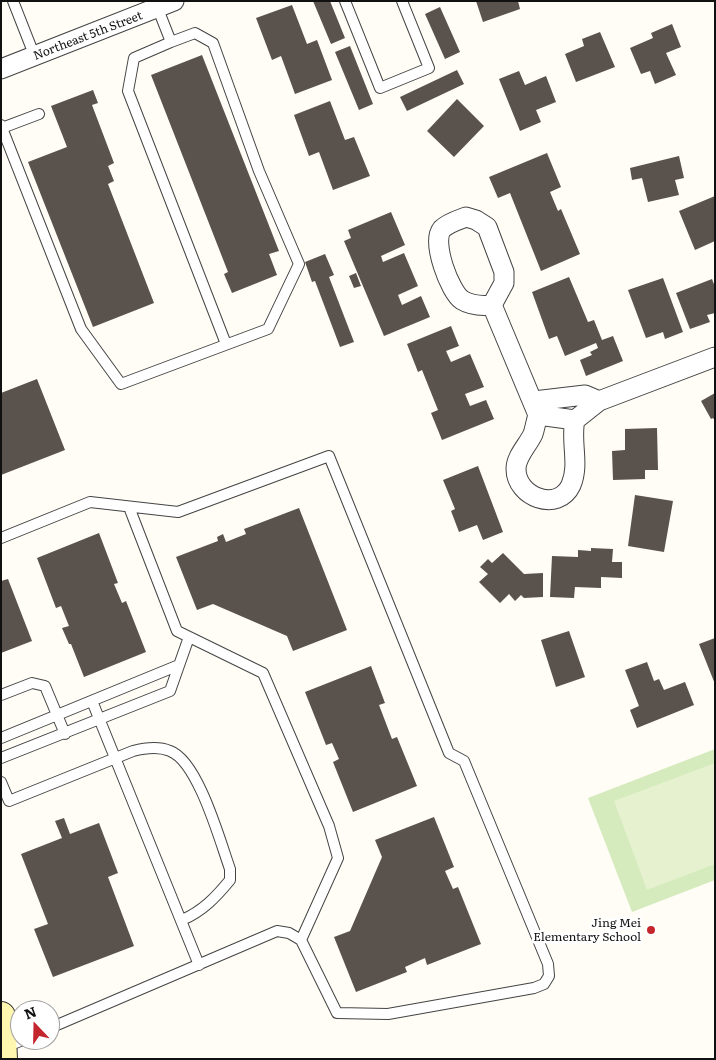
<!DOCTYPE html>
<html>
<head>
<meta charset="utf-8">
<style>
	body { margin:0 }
	#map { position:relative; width:716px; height:1060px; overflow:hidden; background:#fffdf5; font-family:Literata,serif }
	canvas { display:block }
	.frame { position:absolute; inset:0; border:2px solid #111; pointer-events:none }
	.north { position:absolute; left:10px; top:1000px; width:50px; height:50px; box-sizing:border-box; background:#fff; border:1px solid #a0a0a0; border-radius:50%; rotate:339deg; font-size:14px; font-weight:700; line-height:20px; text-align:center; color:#111 }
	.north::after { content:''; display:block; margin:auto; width:18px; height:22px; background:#c4262e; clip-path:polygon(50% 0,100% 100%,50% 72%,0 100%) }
</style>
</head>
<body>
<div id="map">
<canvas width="716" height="1060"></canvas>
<div class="frame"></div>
<div class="north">N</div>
</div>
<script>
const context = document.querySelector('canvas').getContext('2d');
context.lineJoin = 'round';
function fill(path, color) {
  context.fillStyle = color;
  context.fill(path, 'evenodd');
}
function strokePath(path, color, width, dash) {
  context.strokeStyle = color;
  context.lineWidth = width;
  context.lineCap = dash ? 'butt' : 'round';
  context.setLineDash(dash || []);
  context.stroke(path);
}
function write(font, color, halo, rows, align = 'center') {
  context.font = font + ' Literata,serif';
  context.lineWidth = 5;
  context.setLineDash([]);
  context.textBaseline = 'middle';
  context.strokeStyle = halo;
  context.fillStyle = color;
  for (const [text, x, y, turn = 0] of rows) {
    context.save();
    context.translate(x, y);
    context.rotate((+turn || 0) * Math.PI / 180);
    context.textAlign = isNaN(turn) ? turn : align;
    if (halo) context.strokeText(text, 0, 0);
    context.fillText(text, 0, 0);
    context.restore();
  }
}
const green = new Path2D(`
	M715,749v131l-83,32 -44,-114z`);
const pitch = new Path2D(`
	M715,763v101l-68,26 -33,-89z`);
const building = new Path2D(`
	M313,1h17l15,37 -14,6z
	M476,1h42l2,8 -37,13z
	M292,5l15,39 10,-4 15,40 -37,14 -14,-38 -9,4 -16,-42z
	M440,7l20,45 -15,7 -20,-45z
	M672,24l9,23 -15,6 10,22 -21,9 -5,-13 -9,3 -11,-26 23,-10 -2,-5z
	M600,32l15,35 -39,15 -11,-28 19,-8 -2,-7z
	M350,46l23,58 -14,6 -24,-58z
	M202,55l77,196 -10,3 8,21 -45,18 -8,-19 4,-2 -77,-197z
	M457,70l7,14 -57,27 -7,-14z
	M519,71l6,14 21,-9 10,26 -20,8 5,12 -21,9 -21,-52z
	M93,90l5,13 -6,2 22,58 -6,3 6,15 -6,3 46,119 -61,24 -65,-165 39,-15 -16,-41z
	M457,99l27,27 -30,31 -27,-26z
	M330,101l15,39 9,-3 16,39 -37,14 -14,-38 -10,4 -15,-41z
	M547,153l14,34 -11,5 8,19 3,-2 19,45 -39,17 -31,-78 -12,5 -9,-21z
	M679,156l5,22 -9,2 4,15 -31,7 -6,-24 -10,2 -2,-12z
	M715,196v45l-20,9 -16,-39z
	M391,212l14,33 -24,11 2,6 21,-9 14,33 -20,9 4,10 19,-9 9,21 -46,19 -40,-95 7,-3 -3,-8z
	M325,254l9,21 -5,2 25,65 -14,5 -25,-66 -3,1 -7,-20z
	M356,273l5,13 -7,2 -5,-12z
	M569,277l19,45 6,-2 8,20 11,-4 10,25 -37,15 -6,-16 12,-5 -2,-3 8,-4 -2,-5 -31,13 -8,-20 -8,3 -17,-47z
	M663,278l20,54 -18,7 -2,-7 -17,6 -18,-48z
	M712,279l3,8v26l-8,2 3,7 -20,7 -14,-36z
	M451,326l8,20 -13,5 5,11 19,-8 14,33 -19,7 5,12 16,-6 8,19 -52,21 -11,-27 7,-3 -16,-40 -4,2 -11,-28z
	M37,379l28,71 -64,25v-82z
	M715,393v28l-2,-3 -2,1 -10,-18z
	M657,428l1,42h-13v9l-32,1 -1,-29 13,-1v-21z
	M478,466l25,66 -20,8 -6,-15 -18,7 -8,-21 4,-2 -12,-29z
	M635,495l38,6 -9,51 -36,-6z
	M299,508l48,122 -54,21 -6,-15 -74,-32 -16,6 -21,-53 42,-16 -1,-4 6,-3 3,8 20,-8 -2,-5z
	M99,533l19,50 -4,1 8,19 4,-2 20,51 -62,25 -13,-33h-2l-7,-16 7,-2 -8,-20 -5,2 -19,-50z
	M591,548l22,1 -1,13h10v16l-21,-1v11l-26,-1 -1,11 -24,-1 2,-41 26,1v-7l13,1z
	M503,553l21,21 19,-1v24l-19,1 -3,-3 -6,6 -6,-7 -9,9 -21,-21 9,-8 -8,-7 8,-8 4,4z
	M8,579l24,62 -31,12v-72z
	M569,631l16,46 -29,10 -15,-47z
	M715,638v46l-16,-40z
	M647,662l7,19 5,-2 5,11 21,-8 9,23 -57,23 -7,-18 9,-4 -14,-36z
	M371,666l14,37 -6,2 13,34 5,-2 20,49 -64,26 -20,-50 6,-3 -7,-16 -6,2 -21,-53z
	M434,817l20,50 -9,4 8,18 5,-2 23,57 -54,21 -2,-7 -20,9 2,5 -51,20 -22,-55 16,-6 32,-74 -7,-17z
	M64,818l6,16 29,-11 19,50 -10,4 26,69 -81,31 -19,-48 14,-5 -27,-70 41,-16 -7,-17z`);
const lane = new Path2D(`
	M13,1l22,56
	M345,1l35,87 49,-20 -27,-67
	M158,9l13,33 -37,16 -6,33 98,253
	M1,125l1,3 37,-14
	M2,128l79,201 40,55 147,-55 31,-65 -40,-93 -46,-128 -18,-10 -24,9
	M129,507l48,124 86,42 66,153 9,32 -37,82
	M1,538l89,-36 88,10 151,-56 120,297 15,8 84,203 1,12 -5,8 -10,4 -146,26 -51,-1 -36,-73 -12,-7 -12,-2 -227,97
	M1,695l31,-12 13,3 20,48
	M92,701l107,264
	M1,738l178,-73
	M1,758l169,-67 19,-54
	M1,782l8,19 124,-50c12,-3 25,-5 37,0 28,10 50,90 60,118v11c-14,17 -27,31 -48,40
	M5,1047l18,-7`);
const street = new Path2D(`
	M1,69l173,-68
	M466,217l10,3 11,7 17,45v11l-12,22c-10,1 -20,1 -30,-5 -12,-8 -31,-58 -20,-71 6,-6 16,-9 24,-12z
	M492,305l46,110
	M534,401l51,-6 14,6
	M538,415c-2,6 -3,13 -5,19 -5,11 -17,22 -17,35 0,28 42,44 55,16 9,-21 -1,-44 4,-65
	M538,415l37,5 24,-19 116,-44`);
const secondary = new Path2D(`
	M1,1016l2,43`);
const markers = [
	[651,930,5,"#c4262e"]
];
const streetNames = [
	["Northeast 5th Street",88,36,-21]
];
const poiNames = [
	["Jing Mei",641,923],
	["Elementary School",641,937]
];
fill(green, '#d5ebbd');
fill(pitch, '#e6f2cf');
fill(building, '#5a524d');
strokePath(lane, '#444', 12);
strokePath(street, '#444', 21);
strokePath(secondary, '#333', 30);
strokePath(lane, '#fff', 10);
strokePath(street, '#fff', 19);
strokePath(secondary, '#fff6b0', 28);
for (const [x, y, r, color] of markers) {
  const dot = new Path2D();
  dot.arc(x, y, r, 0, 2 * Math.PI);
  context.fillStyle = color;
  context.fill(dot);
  strokePath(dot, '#fff', 2);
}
write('12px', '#111', '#fff', streetNames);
write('12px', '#111', '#fff', poiNames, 'right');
</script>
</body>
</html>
